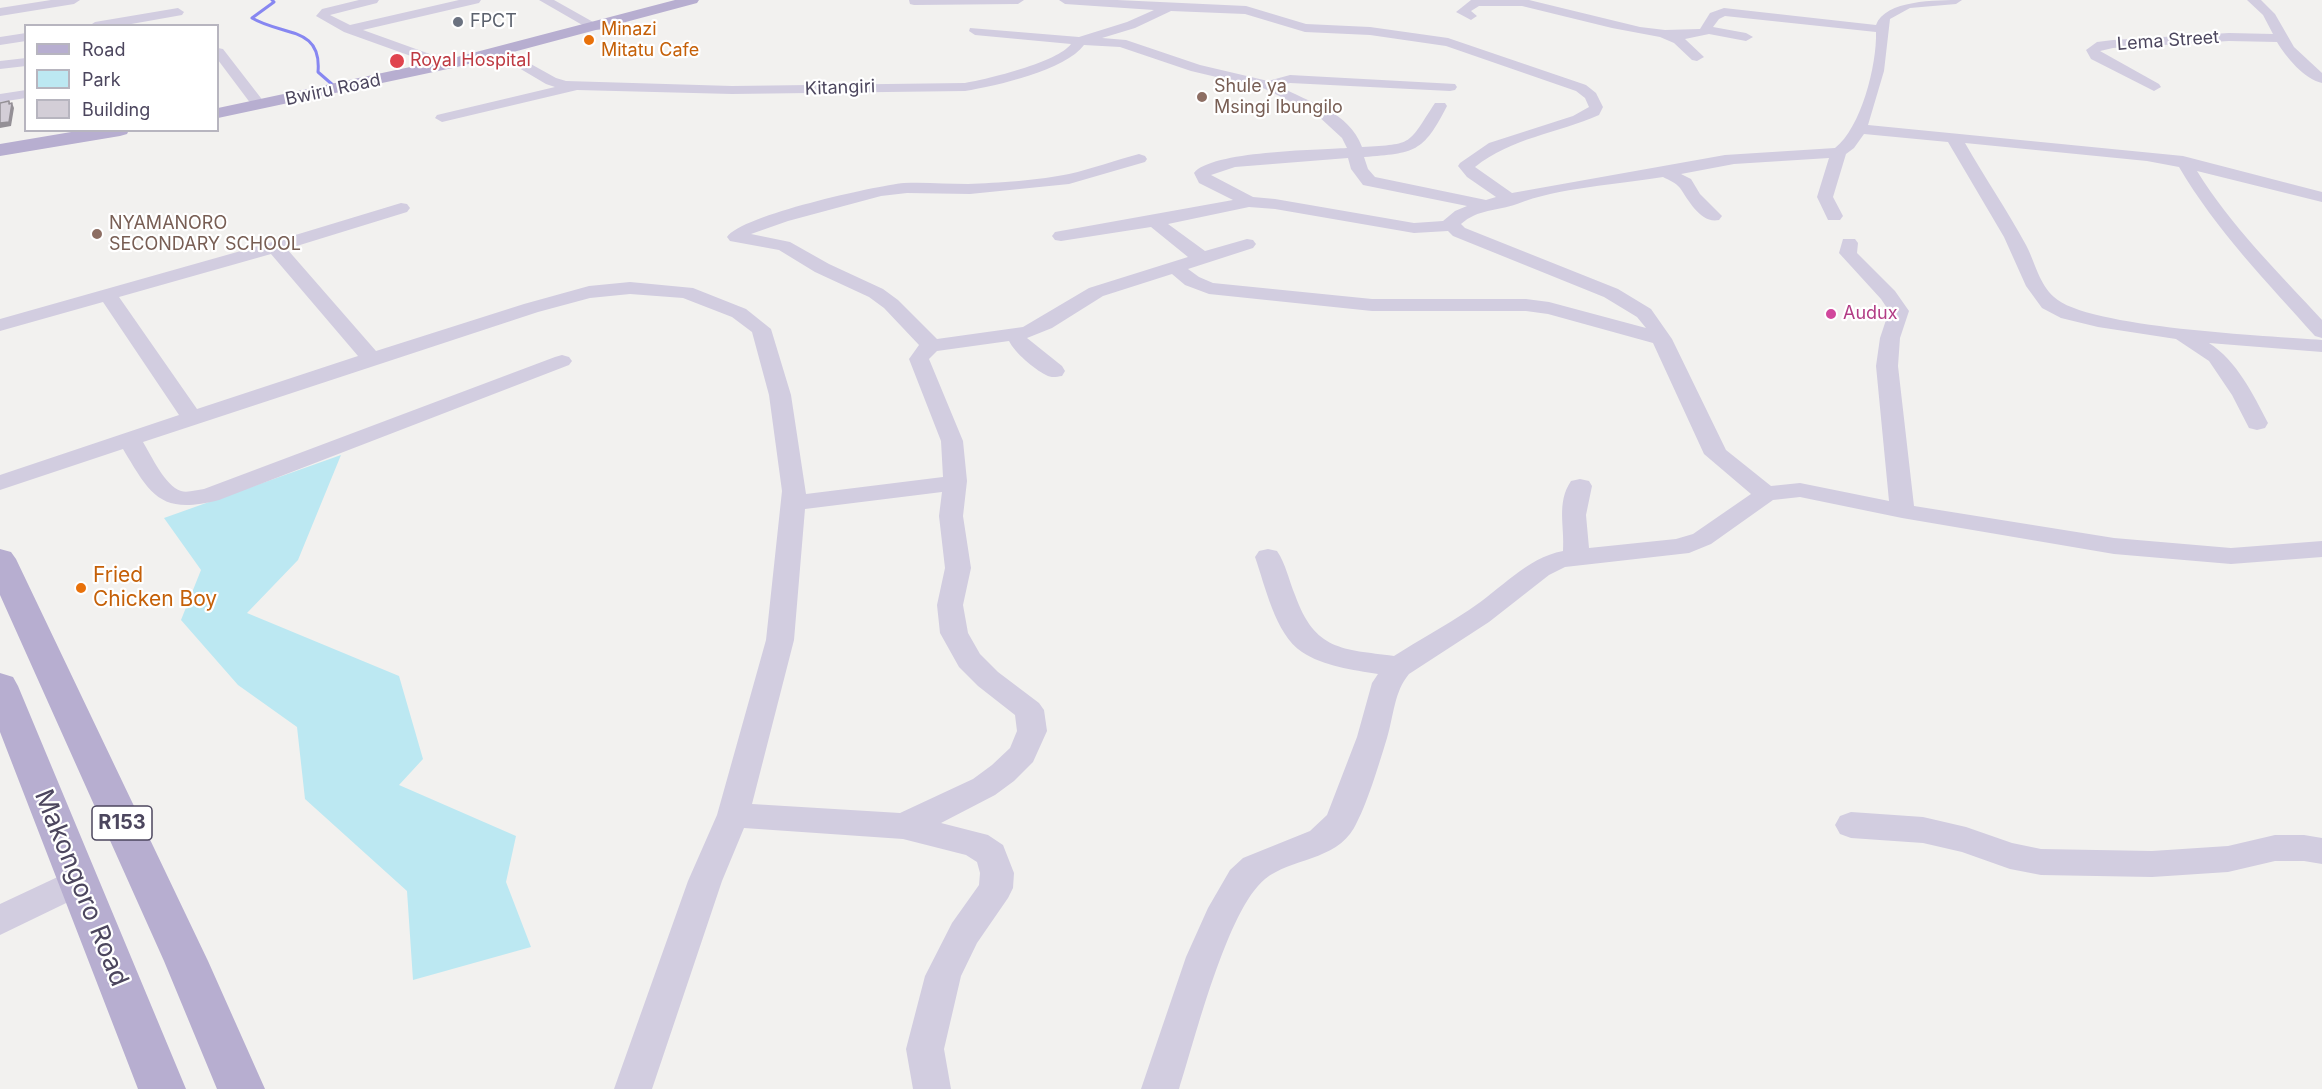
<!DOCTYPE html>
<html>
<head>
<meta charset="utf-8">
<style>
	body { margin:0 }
	#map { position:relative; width:2322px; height:1089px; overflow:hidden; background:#f2f1ef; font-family:Inter,sans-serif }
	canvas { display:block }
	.legend { position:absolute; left:24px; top:24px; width:195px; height:108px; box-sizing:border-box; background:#fff; border:2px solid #b7b5bf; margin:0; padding:8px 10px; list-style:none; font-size:18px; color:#4c465e }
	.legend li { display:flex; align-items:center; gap:12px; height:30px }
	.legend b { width:30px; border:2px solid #b7b5bf }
</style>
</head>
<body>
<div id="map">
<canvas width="2322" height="1089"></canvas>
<ul class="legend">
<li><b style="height:8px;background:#b7aed0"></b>Road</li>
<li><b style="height:16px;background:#bce8f2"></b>Park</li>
<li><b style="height:16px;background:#d3ced7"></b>Building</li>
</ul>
</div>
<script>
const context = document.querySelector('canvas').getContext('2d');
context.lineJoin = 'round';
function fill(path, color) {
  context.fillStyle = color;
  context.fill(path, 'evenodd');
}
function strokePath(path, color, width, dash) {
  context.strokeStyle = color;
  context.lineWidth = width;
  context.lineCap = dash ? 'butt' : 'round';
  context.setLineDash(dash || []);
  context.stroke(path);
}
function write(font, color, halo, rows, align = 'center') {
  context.font = font + ' Inter,sans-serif';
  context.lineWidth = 4.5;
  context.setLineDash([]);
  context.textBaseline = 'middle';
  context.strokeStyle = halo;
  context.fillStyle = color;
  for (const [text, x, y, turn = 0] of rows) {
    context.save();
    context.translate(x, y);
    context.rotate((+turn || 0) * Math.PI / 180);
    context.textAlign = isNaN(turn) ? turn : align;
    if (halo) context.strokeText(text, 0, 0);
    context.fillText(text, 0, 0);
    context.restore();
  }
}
const green = new Path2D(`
	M341,455l-43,105 -51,53 152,63 24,83 -24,26 117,51 -10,46 25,65 -118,33 -6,-89 -102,-92 -8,-72 -59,-42 -57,-65 20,-50 -37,-52z`);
const stream = new Path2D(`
	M272,0l2,2 -22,16c30,18 70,8 66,54l16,14`);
const minor = new Path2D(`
	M51,0h29l-6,4 -74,12v-8z
	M359,0h20l-2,3 -47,12 20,10 109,-25h22l-2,3 -116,27 89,32 2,3 -2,3 -5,1 -103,-37 -28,-16 6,-7z
	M539,0h15l48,27 -1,3h-10z
	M909,0h115l-6,4 -104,1 -4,-1z
	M1059,0h58l129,6 60,18 64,3 78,11 138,47 10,8 7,14 -4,8c-41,18 -88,23 -124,52l37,26 213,-38 110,-7c26,-20 42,-83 41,-116l-151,-16 -6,3 -6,8 33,6 7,4 -7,4 -37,-7 -24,5 19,18 -7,4 -5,-1 -18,-17 -14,-6 -48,-9 -90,-22h-43l-8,5 6,5 -6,4 -15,-8 15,-12h58l111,27 25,3 35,-1 10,-16 14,-5 152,17c9,-25 60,-25 86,-25l-6,4 -46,4 -20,11 -6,52 -16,54 315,31 139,36v10l-125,-31c34,55 81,101 125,149v18l-7,-2c-48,-54 -99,-106 -136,-169l-32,-6 -182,-18c20,35 42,67 61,102 9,17 13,39 28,52 32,31 217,39 268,43v12l-113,-9c28,18 44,51 59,80l-3,5 -8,2 -8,-2 -17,-33 -23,-34 -33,-22 -78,-12 -37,-9 -19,-10 -16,-22 -22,-49 -56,-95 -84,-8 -10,14 -8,6 -13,43 10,19 -3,4h-12l-11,-23 12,-39 -95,6 -53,10 10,5 9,15 22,22 -3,4c-18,4 -30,-19 -39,-32 -4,-5 -11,-8 -17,-11 -43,7 -107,11 -146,27 -20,7 -39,5 -56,20l4,4 153,61 33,20 21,30 54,111 45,36 29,-3 89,18 -13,-135 4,-28 9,-27 -8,-12 -42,-46 4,-14h12l3,4 -1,10 38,38 14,20 -9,27 -2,28 16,140 200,32 117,10 91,-7v16l-91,7 -117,-10 -212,-36 -102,-21 -27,3 -62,44 -22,9 -124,14 -16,8 -60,47 -80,52c-15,18 -15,41 -22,64 -8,26 -20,67 -33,90 -19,33 -63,30 -89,51 -38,31 -70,160 -86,210h-38l45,-132 22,-49 22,-38 13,-12 67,-27 17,-16 30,-78 15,-54 6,-9c-25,-4 -55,-8 -76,-22 -27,-18 -37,-67 -47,-95l4,-6 9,-2 9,2c9,13 12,30 18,44 20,56 47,54 99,61 25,-16 51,-30 75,-46 31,-20 57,-52 94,-59 2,-24 -7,-48 8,-70l9,-2 9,2 3,5 -6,29 3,33 87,-9 17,-5 58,-40 -47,-40 -51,-111 -105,-29 -22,-3h-154l-163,-17 -24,-9 -13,-11 -69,22 -51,32 -25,10 35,28 3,5 -3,5c-6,1 -11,2 -16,-1 -12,-6 -31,-22 -37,-34l-72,10 -8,8 34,82 4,40 -4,35 8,52 -8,37 5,28 12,21 18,18 41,31 5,7 3,21 -14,31 -19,19 -19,14 -54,28 47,12 15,10 11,28 -1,15 -5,10 -31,45 -16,33 -17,73 7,40h-38l-7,-40 19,-73 27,-53 27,-38 1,-12 -3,-11 -11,-7 -63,-16 -159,-11 -22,53 -70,208h-38l74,-208 29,-66 49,-175 16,-149 -13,-96 -17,-63 -20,-15 -49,-19 -53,-4 -40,4 -52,14 -395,130c8,13 22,44 38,49 6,2 16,-1 23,-2l351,-132 7,-2 7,2 3,4 -3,4 -350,135c-58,15 -68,-4 -96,-51l-123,41v-15l179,-60 -76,-113 -103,29v-12l269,-76 132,-40 6,1 3,4 -3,4 -120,37 89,102 148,-47 65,-18 41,-4 63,6 53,21 25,20 20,66 15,99 137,-17 -2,-36 -32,-82 10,-14 -35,-37 -15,-11 -54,-25 -36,-22 -49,-9 -3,-4c15,-22 148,-51 177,-54 22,-1 43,1 64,1 29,-1 73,-4 101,-10 23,-5 46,-14 70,-20l6,2 2,3 -2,3 -76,22 -99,10 -63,-1 -26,3 -93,25 -37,13 39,8 39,22 54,25 15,11 39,39 86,-12 66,-39 99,-31 -37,-30 -90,14 -6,-1 -3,-4 3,-4 178,-32 -34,-17 -5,-10c17,-22 123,-23 153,-25l-5,-10 -26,-24 -53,-26 -72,-17 -71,-24 -36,-2c-18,25 -88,41 -119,46l-233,3 -155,-4 -135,32 -7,-4 2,-3 118,-28 -9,-3 -49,-29 -2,-3 2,-3 5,-1 54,30 10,3 166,5 233,-3c23,-4 93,-21 106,-39l-96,-9 -6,-4 1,-3 109,9 48,-15 27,-12 -89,-6zM1171,11l74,3 60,18 65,3 76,11 130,45 9,7 4,9 -16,9 -84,27 -29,20 -2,3 9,11 29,20 -10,3 -111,-23 -7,-8 -4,-12c51,-4 59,-4 83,-51l-2,-3h-10c-28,42 -20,41 -73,44 -13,-36 -53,-44 -83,-61l11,-3 160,8 5,-1 2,-3 -2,-3 -165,-9 -22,6 -68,-16 -74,-25 -24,-2 33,-10zM1348,158l3,11 12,16 104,21 -12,5 -12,10 -29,2 -139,-24 -22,-2 -42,-22 24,-8zM1249,207l26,2 139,24 34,-2 5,5 151,61 33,20 9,11 -97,-26 -23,-3h-154l-159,-16 -14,-6 -11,-8 65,-21 3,-4 -3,-4 -6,-1 -42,12 -37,-27zM271,254l87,102 -161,53 -78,-112zM942,492l-3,24 6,52 -8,37 3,28 19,34 19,19 37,29 2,16 -7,17 -18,17 -19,14 -73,34 -148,-9 42,-164 11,-131z
	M2247,0h14l14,14 19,33 28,26v10c-18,-4 -36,-26 -45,-41l-48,-1 -116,7 -13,3 59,33 2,3 -7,4 -63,-32 -5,-9 11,-8 16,-2 116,-7 44,1 -10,-19z
	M178,8l6,4 -2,3 -62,11h-31l6,-4z
	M26,33v8l-26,4v-8z
	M218,48l5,1 41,53 2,3 -2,3h-10l-36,-48z
	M26,58v8l-26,3v-8z
	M26,90v8l-26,4v-8z
	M1851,812l72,5 43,10 46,16 29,6 111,2 76,-5 47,-11h29l18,3v26l-18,-3h-29l-47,11 -76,5 -111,-2 -31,-6 -48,-17 -39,-9 -72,-5 -11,-4 -5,-9 5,-9z
	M79,867l12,4 5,10 -5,10 -91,44v-31z`);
const major = new Path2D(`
	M675,0h24l-2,3 -240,64 -239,51v-10l239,-51z
	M83,130h46l-2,4 -7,2 -120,20v-12z
	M0,549l11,3 5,7 192,402 57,128h-48l-53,-128 -164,-366z
	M0,673l13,4 5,9 168,403h-48l-138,-357z`);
const shadedWall = new Path2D(`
	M9,101l2,4 1,-2 2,5 -3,18 -11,2v-5z`);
const building = new Path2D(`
	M9,101v3l3,-1 -3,19 -9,1v-20z`);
const markers = [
	[458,22,6,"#6b7280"],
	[589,40,6,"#e8710a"],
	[397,61,8,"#e0444e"],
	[1202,97,6,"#8d6e63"],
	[97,234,6,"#8d6e63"],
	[1831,314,6,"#d1479c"],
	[81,588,6,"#e8710a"]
];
const farWorshipnames = [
	["FPCT",470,22]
];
const farFoodnames = [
	["Minazi",601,30],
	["Mitatu Cafe",601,51]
];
const farStreetnames = [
	["Lema Street",2168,41,-4],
	["Kitangiri",840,88,-2],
	["Bwiru Road",333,90,-12]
];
const farHealthnames = [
	["Royal Hospital",410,61]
];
const farEducationnames = [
	["Shule ya",1214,87],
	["Msingi Ibungilo",1214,108],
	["NYAMANORO",109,224],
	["SECONDARY SCHOOL",109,245]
];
const farHotelnames = [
	["Audux",1843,314]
];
const shields = [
	[122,823,60]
];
const shieldNames = [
	["R153",122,823]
];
const foodNames = [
	["Fried",93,576],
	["Chicken Boy",93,600]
];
const nearStreetnames = [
	["Makongoro Road",81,888,68]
];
fill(green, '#bce8f2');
strokePath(stream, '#8787f1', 3);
fill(minor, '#d2cde0');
fill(major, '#b7aed0');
fill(shadedWall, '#949096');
fill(building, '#d3ced7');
strokePath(building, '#949096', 1.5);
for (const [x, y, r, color] of markers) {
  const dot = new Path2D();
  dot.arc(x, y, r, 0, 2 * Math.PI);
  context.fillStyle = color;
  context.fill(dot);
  strokePath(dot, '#fff', 2);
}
write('18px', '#5b616d', '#fff', farWorshipnames, 'left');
write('18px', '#c56008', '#fff', farFoodnames, 'left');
write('18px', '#4c465e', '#fff', farStreetnames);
write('18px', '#be3a42', '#fff', farHealthnames, 'left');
write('18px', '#785e54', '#fff', farEducationnames, 'left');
write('18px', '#b23c85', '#fff', farHotelnames, 'left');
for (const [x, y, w] of shields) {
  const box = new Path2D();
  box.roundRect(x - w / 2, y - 17, w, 34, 4.5);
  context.fillStyle = '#fff';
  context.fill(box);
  strokePath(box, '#4c465e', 1.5);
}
write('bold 20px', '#4c465e', null, shieldNames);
write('21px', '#c56008', '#fff', foodNames, 'left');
write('26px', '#4c465e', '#fff', nearStreetnames);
</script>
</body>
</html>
